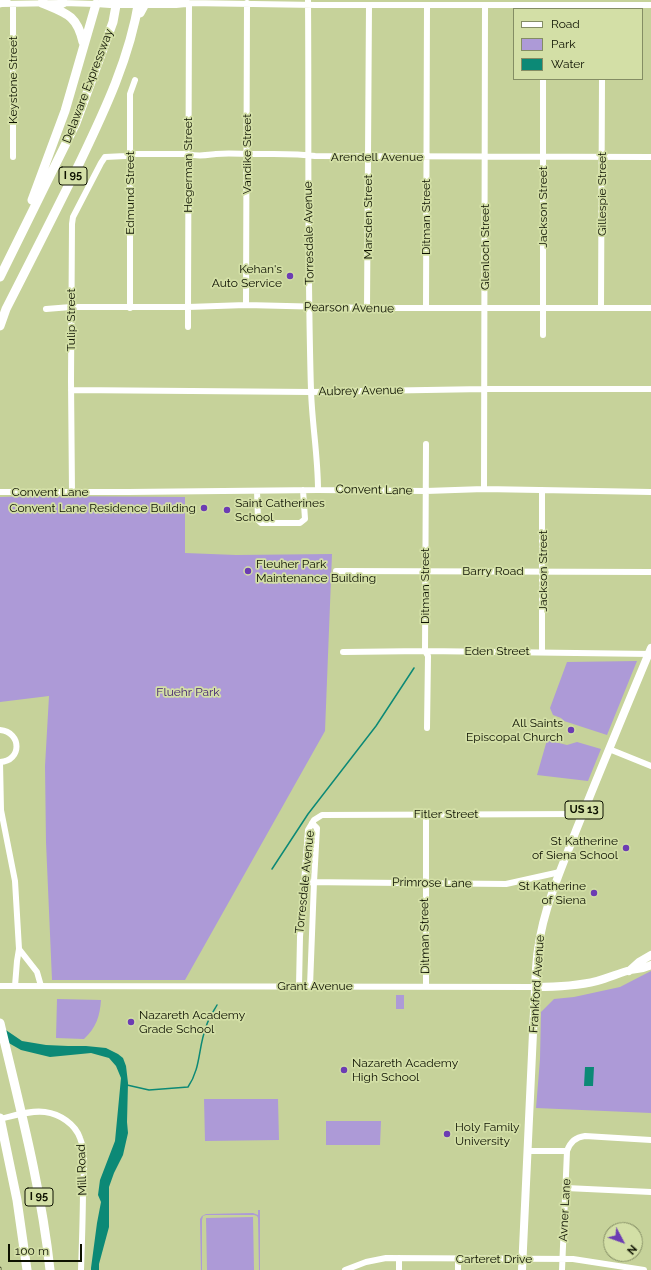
<!DOCTYPE html>
<html>
<head>
<meta charset="utf-8">
<style>
	body { margin:0 }
	#map { position:relative; width:651px; height:1270px; overflow:hidden; background:#c6d29a; font-family:Raleway,sans-serif }
	canvas { display:block }
	.legend { position:absolute; left:513px; top:8px; width:130px; height:72px; box-sizing:border-box; background:#d3dfa6; border:1px solid #848d64; margin:0; padding:5px 7px; list-style:none; font-size:12px; color:#0d1100 }
	.legend li { display:flex; align-items:center; gap:8px; height:20px }
	.legend b { width:20px; border:1px solid #848d64 }
	.north { position:absolute; left:603px; top:1222px; width:40px; height:40px; box-sizing:border-box; background:#d3dfa6; border:1px solid #848d64; border-radius:50%; rotate:131deg; font-size:11px; font-weight:700; line-height:16px; text-align:center; color:#0d1100 }
	.north::after { content:''; display:block; margin:auto; width:14px; height:18px; background:#6c3cb3; clip-path:polygon(50% 0,100% 100%,50% 72%,0 100%) }
	.scale { position:absolute; left:8px; top:1244px; width:74px; height:18px; box-sizing:border-box; border:2px solid #0d1100; border-top:0; padding-left:5px; font-size:12px; line-height:14px; white-space:nowrap; color:#0d1100; -webkit-text-stroke:3px #d3dfa6; paint-order:stroke }
</style>
</head>
<body>
<div id="map">
<canvas width="651" height="1270"></canvas>
<ul class="legend">
<li><b style="height:5px;background:#fff"></b>Road</li>
<li><b style="height:11px;background:#ad9ad7"></b>Park</li>
<li><b style="height:11px;background:#0c8976"></b>Water</li>
</ul>
<div class="north">N</div>
<div class="scale">100 m</div>
</div>
<script>
const context = document.querySelector('canvas').getContext('2d');
context.lineJoin = 'round';
function fill(path, color) {
  context.fillStyle = color;
  context.fill(path, 'evenodd');
}
function strokePath(path, color, width, dash) {
  context.strokeStyle = color;
  context.lineWidth = width;
  context.lineCap = dash ? 'butt' : 'round';
  context.setLineDash(dash || []);
  context.stroke(path);
}
function write(font, color, halo, rows, align = 'center') {
  context.font = font + ' Raleway,sans-serif';
  context.lineWidth = 3.5;
  context.setLineDash([]);
  context.textBaseline = 'middle';
  context.strokeStyle = halo;
  context.fillStyle = color;
  for (const [text, x, y, turn = 0] of rows) {
    context.save();
    context.translate(x, y);
    context.rotate((+turn || 0) * Math.PI / 180);
    context.textAlign = isNaN(turn) ? turn : align;
    if (halo) context.strokeText(text, 0, 0);
    context.fillText(text, 0, 0);
    context.restore();
  }
}
const green = new Path2D(`
	M39,496l146,1v56l51,2 96,-1 -7,177 -140,249h-133l-6,-138 -1,-76 4,-70 -49,6v-205z
	M637,661l-30,74 -43,-14 -3,-3 -8,-3 -3,-7 17,-46z
	M547,740l20,5 10,-3 24,7 -13,32 -51,-6z
	M651,971v142l-115,-5 4,-49 1,-47 13,-13 20,-2 46,-10z
	M396,995h8v14h-8z
	M57,999l44,1c-1,16 -5,28 -17,39l-28,-1z
	M204,1099h74l1,41 -74,1z
	M326,1121h55l-1,24h-54z
	M258,1210h2v60h-1l-1,-52 -1,-2 -3,-1h-48l-3,1 -1,4v50h-1l-1,-51 2,-3 4,-2 47,-1 5,2z
	M253,1217l1,53h-47l-1,-52z`);
const water = new Path2D(`
	M0,1026l22,15 24,4 22,1h18l20,2 12,6 5,4 3,8 2,17 -1,39 1,11 -5,22 -9,18 -5,14v40l-10,37v6h-8v-2l6,-45 4,-21 -3,-7 2,-15 15,-39 6,-63 -5,-12 -7,-8 -18,-5 -41,4 -29,-7 -21,-12z
	M585,1067h9l-1,19h-9z`);
const stream = new Path2D(`
	M272,869l36,-55 68,-88 38,-58
	M127,1085l22,5 39,-3c13,-19 10,-39 18,-60 2,-8 7,-15 11,-22`);
const minor = new Path2D(`
	M308,0c1,130 -1,260 3,390 1,34 7,66 7,100
	M1,4l62,-1 33,1 14,1h66l10,-1
	M13,4v153
	M96,4l15,-4 65,1 13,2 127,2h335
	M246,305l1,-302
	M130,308v-214l5,-14
	M367,308l2,-303
	M426,308l1,-303
	M601,308l1,-229
	M46,309l25,-2h117l58,-2 121,3h284
	M188,327v-16l1,-308
	M543,335v-256
	M71,390l240,2 173,-3h167
	M426,444l-1,207 3,5 -1,72
	M484,489l1,-484
	M257,491l1,29 3,3h39l5,-4 -2,-29
	M0,492h128l190,-2 108,1 58,-2 167,3
	M72,492l-1,-111 1,-157 1,-7 28,-54 4,-6 21,-1 4,-2h59c9,3 18,1 27,0 12,-1 25,0 37,0 21,0 42,-1 62,2l336,1
	M336,571l315,1
	M343,652l82,-1 226,3
	M542,652v-162
	M0,730c22,2 22,31 0,32
	M609,749l42,17
	M0,762l1,48 14,71 4,68 18,23 4,14
	M426,814v173
	M303,882l203,2 54,-12
	M0,986l535,1
	M15,986l2,-25 2,-12
	M299,986l1,-49 8,-107 6,-10 8,-5 260,-1
	M310,986l4,-104 3,-54 -5,-5
	M0,1119c14,-3 30,-9 45,-7 15,2 30,12 35,26 6,15 4,33 3,49 0,28 -1,55 -2,83
	M528,1151h39
	M566,1188l85,4
	M345,1270l21,-8 20,-4 187,1 71,11
	M399,1270v-12
	M458,1270v-12
	M562,1270l5,-119c3,-9 9,-14 18,-15l66,4`);
const major = new Path2D(`
	M629,971l10,-9 12,-7
	M535,987c21,0 42,-1 62,-6 11,-3 20,-7 30,-10 10,-3 14,-1 24,-6
	M522,1270l14,-302c3,-51 23,-93 41,-140 24,-60 49,-120 74,-180`);
const highway = new Path2D(`
	M62,0l1,3
	M0,3l6,-3
	M42,3c24,10 35,12 41,39
	M140,13l7,-13
	M32,200l33,-89 31,-107
	M0,277l76,-154 37,-101 4,-22
	M0,326l6,-17c25,-49 50,-98 74,-147 25,-52 50,-105 59,-162
	M0,1023c19,81 41,163 50,247
	M0,1118l17,82 10,70`);
const rail = new Path2D(`
	M0,1268v2`);
const markers = [
	[290,276,4,"#6c3cb3"],
	[204,508,4,"#6c3cb3"],
	[227,510,4,"#6c3cb3"],
	[248,571,4,"#6c3cb3"],
	[571,730,4,"#6c3cb3"],
	[626,848,4,"#6c3cb3"],
	[594,893,4,"#6c3cb3"],
	[131,1022,4,"#6c3cb3"],
	[344,1070,4,"#6c3cb3"],
	[447,1134,4,"#6c3cb3"]
];
const shields = [
	[73,176,28],
	[584,810,38],
	[39,1197,28]
];
const shieldNames = [
	["I 95",73,176],
	["US 13",584,810],
	["I 95",39,1197]
];
const streetNames = [
	["Keystone Street",13,80,-90],
	["Delaware Expressway",88,86,-69],
	["Vandike Street",247,154,-90],
	["Arendell Avenue",377,157],
	["Hegerman Street",188,165,-90],
	["Edmund Street",130,193,-90],
	["Gillespie Street",602,194,-90],
	["Jackson Street",543,207,-90],
	["Marsden Street",368,217,-90],
	["Ditman Street",426,217,-90],
	["Torresdale Avenue",309,233,-91],
	["Glenloch Street",485,247,-90],
	["Pearson Avenue",349,308,1],
	["Tulip Street",71,320,-90],
	["Aubrey Avenue",361,391,-1],
	["Convent Lane",374,490,1],
	["Convent Lane",50,492],
	["Barry Road",493,571],
	["Jackson Street",543,571,-90],
	["Ditman Street",425,586,-90],
	["Eden Street",497,651],
	["Fitler Street",446,814],
	["Torresdale Avenue",305,882,-84],
	["Primrose Lane",432,883,1],
	["Ditman Street",425,936,-91],
	["Frankford Avenue",537,984,-86],
	["Grant Avenue",315,986],
	["Mill Road",82,1170,-92],
	["Avner Lane",565,1210,-87],
	["Carteret Drive",494,1259]
];
const poiNames = [
	["Kehan's",282,269],
	["Auto Service",282,283],
	["Saint Catherines",235,503,"left"],
	["School",235,517,"left"],
	["Convent Lane Residence Building",196,508],
	["Fleuher Park",256,564,"left"],
	["Maintenance Building",256,578,"left"],
	["All Saints",563,723],
	["Episcopal Church",563,737],
	["St Katherine",618,841],
	["of Siena School",618,855],
	["St Katherine",586,886],
	["of Siena",586,900],
	["Nazareth Academy",139,1015,"left"],
	["Grade School",139,1029,"left"],
	["Nazareth Academy",352,1063,"left"],
	["High School",352,1077,"left"],
	["Holy Family",455,1127,"left"],
	["University",455,1141,"left"]
];
const parkNames = [
	["Fluehr Park",188,692]
];
fill(green, '#ad9ad7');
fill(water, '#0c8976');
strokePath(stream, '#0c8976', 1.5);
strokePath(minor, '#fff', 6);
strokePath(major, '#fff', 8);
strokePath(highway, '#fff', 9);
strokePath(rail, '#515738', 3);
strokePath(rail, '#d3dfa6', 1.5, [4.5]);
for (const [x, y, r, color] of markers) {
  const dot = new Path2D();
  dot.arc(x, y, r, 0, 2 * Math.PI);
  context.fillStyle = color;
  context.fill(dot);
  strokePath(dot, '#d3dfa6', 1.5);
}
for (const [x, y, w] of shields) {
  const box = new Path2D();
  box.roundRect(x - w / 2, y - 9, w, 18, 3);
  context.fillStyle = '#d3dfa6';
  context.fill(box);
  strokePath(box, '#0d1100', 1);
}
write('bold 11px', '#0d1100', null, shieldNames);
write('12px', '#0d1100', '#d3dfa6', streetNames);
write('12px', '#0d1100', '#d3dfa6', poiNames, 'right');
write('12px', '#422171', '#d3dfa6', parkNames);
</script>
</body>
</html>
